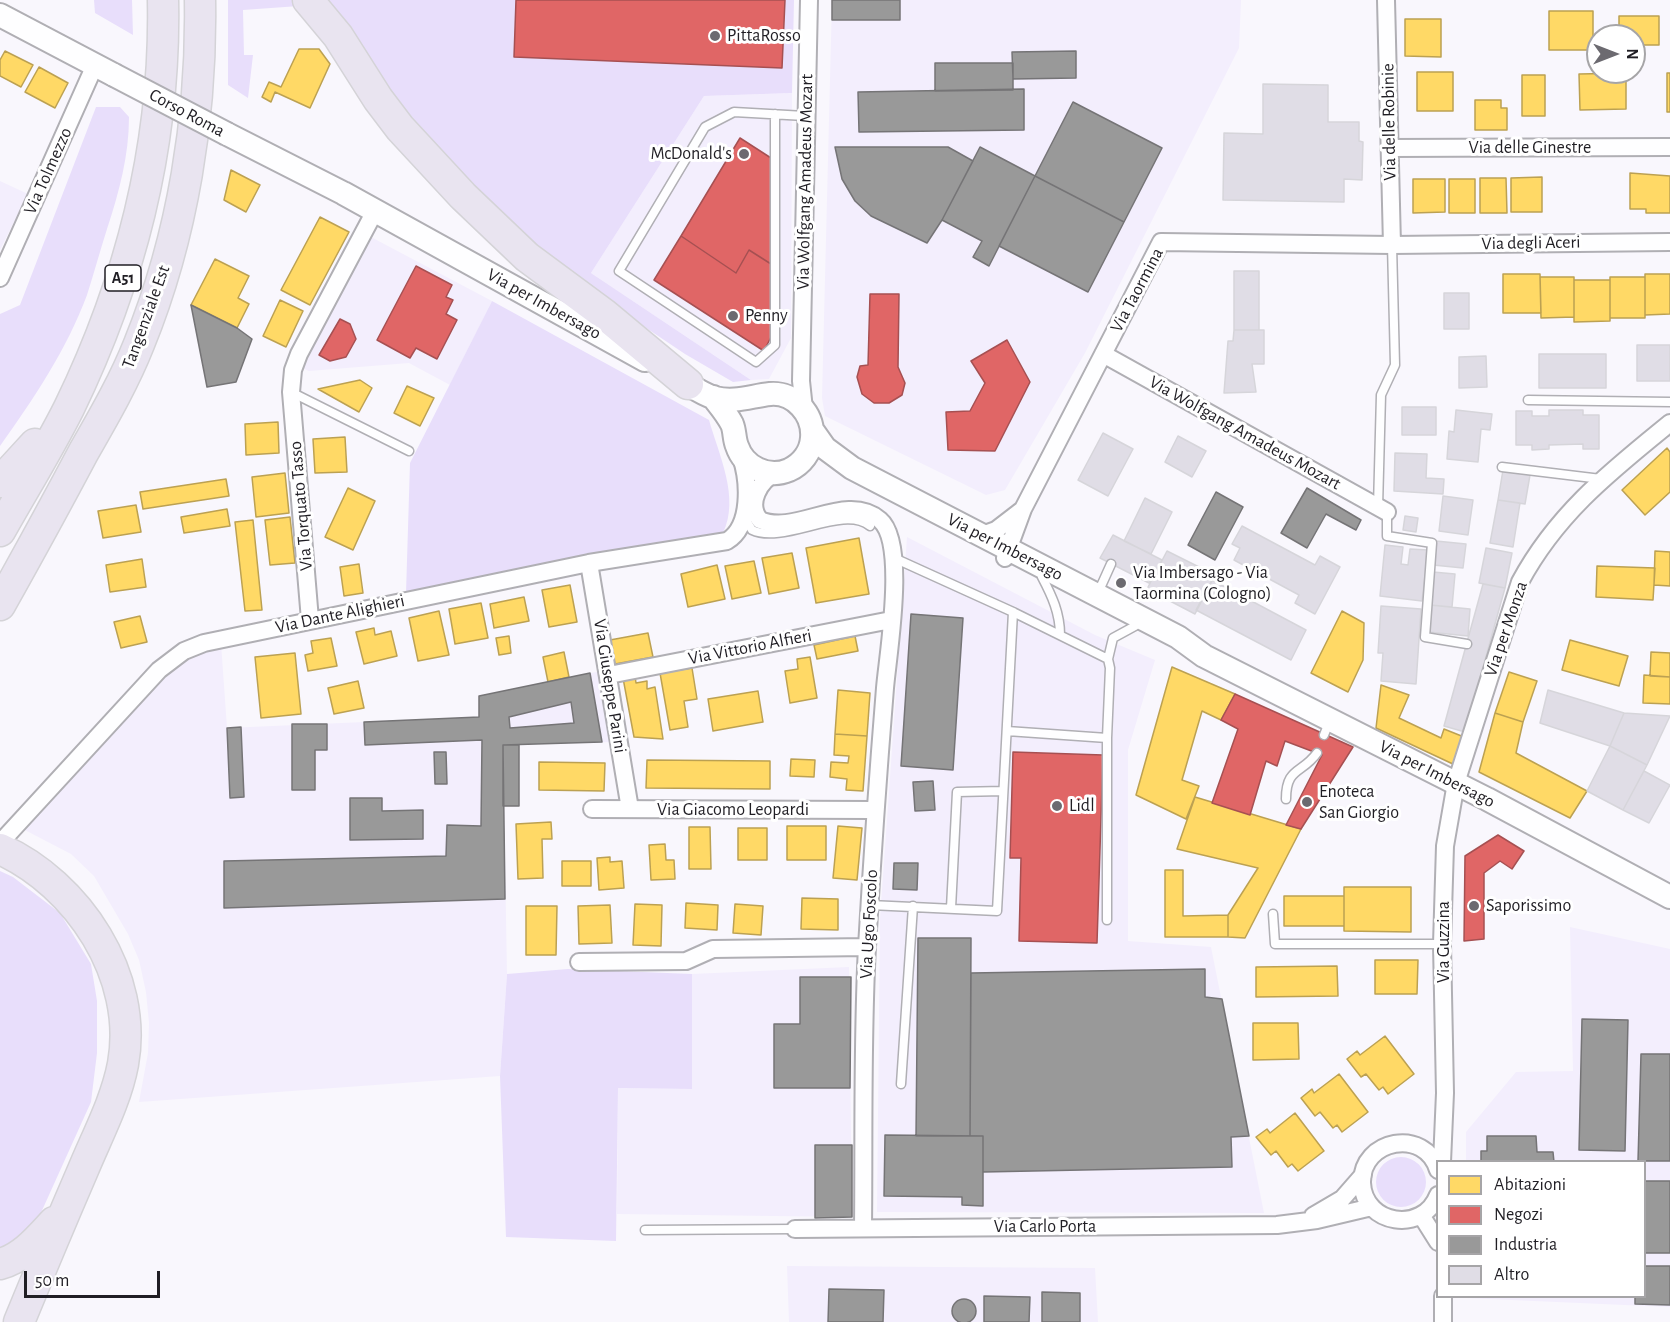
<!DOCTYPE html>
<html>
<head>
<meta charset="utf-8">
<style>
	body { margin:0 }
	#map { position:relative; width:1670px; height:1322px; overflow:hidden; background:#f9f7fd; font-family:"Alegreya Sans",sans-serif }
	canvas { display:block }
	.legend { position:absolute; left:1436px; top:1160px; width:210px; height:138px; box-sizing:border-box; background:#fff; border:2px solid #a6a5a7; margin:0; padding:8px 10px; list-style:none; font-size:18px; color:#201e24 }
	.legend li { display:flex; align-items:center; gap:12px; height:30px }
	.legend b { width:30px; border:2px solid #a6a5a7 }
	.north { position:absolute; left:1586px; top:24px; width:60px; height:60px; box-sizing:border-box; background:#fff; border:2px solid #a6a5a7; border-radius:50%; rotate:90deg; font-size:16px; font-weight:700; line-height:24px; text-align:center; color:#201e24 }
	.north::after { content:''; display:block; margin:auto; width:21px; height:27px; background:#6c6a70; clip-path:polygon(50% 0,100% 100%,50% 72%,0 100%) }
	.scale { position:absolute; left:24px; top:1271px; width:136px; height:27px; box-sizing:border-box; border:3px solid #201e24; border-top:0; padding-left:8px; font-size:18px; line-height:21px; white-space:nowrap; color:#201e24; -webkit-text-stroke:4px #fff; paint-order:stroke }
</style>
</head>
<body>
<div id="map">
<canvas width="1670" height="1322"></canvas>
<ul class="legend">
<li><b style="height:16px;background:#ffd966"></b>Abitazioni</li>
<li><b style="height:16px;background:#e06666"></b>Negozi</li>
<li><b style="height:16px;background:#999"></b>Industria</li>
<li><b style="height:16px;background:#e0dde6"></b>Altro</li>
</ul>
<div class="north">N</div>
<div class="scale">50 m</div>
</div>
<script>
const context = document.querySelector('canvas').getContext('2d');
context.lineJoin = 'round';
function fill(path, color) {
  context.fillStyle = color;
  context.fill(path, 'evenodd');
}
function strokePath(path, color, width, dash) {
  context.strokeStyle = color;
  context.lineWidth = width;
  context.lineCap = dash ? 'butt' : 'round';
  context.setLineDash(dash || []);
  context.stroke(path);
}
function write(font, color, halo, rows, align = 'center') {
  context.font = font + ' "Alegreya Sans",sans-serif';
  context.lineWidth = 6;
  context.setLineDash([]);
  context.textBaseline = 'middle';
  context.strokeStyle = halo;
  context.fillStyle = color;
  for (const [text, x, y, turn = 0] of rows) {
    context.save();
    context.translate(x, y);
    context.rotate((+turn || 0) * Math.PI / 180);
    context.textAlign = isNaN(turn) ? turn : align;
    if (halo) context.strokeText(text, 0, 0);
    context.fillText(text, 0, 0);
    context.restore();
  }
}
const built = new Path2D(`
	M832,0h409l-2,48 -154,305 -80,137 -19,5 -161,-79 -3,-18z
	M792,93l-1,245 -22,41 -18,1 -160,-107 113,-177z
	M0,181l28,13 -28,56z
	M369,236l123,65 -42,84 -41,-22 -100,8 -9,-4z
	M907,537l188,98 60,25 -27,90v191l83,6 53,266 -387,-1 3,-294z
	M221,643l6,85 252,-11v-21l122,-25 11,71 -109,3 4,229 -7,102 -361,26 9,-49 1,-30 -3,-31 -7,-32 -11,-26 -34,-58 -23,-22 -52,-27 166,-173z
	M1570,927l100,22v358l-204,-9 178,-2v-134l-178,-1v-29l50,-60 57,-1z
	M849,967l3,250 -235,-3 1,-126 74,1v-115z
	M787,1266l308,2 3,54h-309z`);
const green = new Path2D(`
	M94,0h38l1,35 -38,-22z
	M228,0h65l6,6 -56,4 1,45h9l-5,43 -20,-13z
	M321,0h473l-2,93 -88,3 -113,177 160,107 -18,2 -48,-28 -100,-67 -51,-41 -110,-104z
	M96,107h24l9,10c0,39 -10,75 -22,112 -7,22 -13,44 -20,66 -20,54 -54,105 -87,151v-132l20,-9z
	M492,301l217,119c10,35 31,78 14,113l-317,60 4,-130z
	M0,871l13,6 47,36 31,51 6,37v52l-6,49 -56,124 -7,10 -28,12z
	M568,969l124,5v115l-74,-1 -2,153 -110,-4 -6,-161 7,-102z
	M1376 1182a25 25 0 1 1 50 0a25 25 0 1 1-50 0Z`);
const homes = new Path2D(`
	M1549,11h44v39h-44z
	M1619,16h40v29h-25v-9h-15z
	M1405,19h36v38l-36,-1z
	M299,49h20l11,15 -20,44 -35,-16 -4,10 -9,-5 7,-15 12,5z
	M5,51l28,14 -12,22 -21,-11v-16z
	M39,67l29,16 -13,25 -30,-16z
	M1417,72h36v39h-36z
	M1626,73v36l-46,1 -1,-36z
	M1667,73h3v39h-3z
	M1522,75h23v41h-23z
	M1475,100h26v8h6v22h-32z
	M231,170l29,15 -14,27 -22,-12z
	M1630,173l40,3v37h-24v-4h-16z
	M1542,177v35h-31v-34z
	M1480,178h26l1,35h-27z
	M1413,179h32v33l-32,1z
	M1449,179h26v34h-26z
	M320,217l29,15 -39,73 -29,-15z
	M215,259l34,17 -11,22 11,6 -12,24 -46,-23z
	M1503,274h37l1,39h-38z
	M1645,274h25v40l-25,1z
	M1540,277h34v40l-33,1z
	M1610,277h35v41h-35z
	M1574,280h36v41l-36,1z
	M280,300l23,11 -17,36 -23,-11z
	M360,380l12,8 -13,24 -41,-23z
	M407,386l27,12 -14,28 -26,-13z
	M278,422l1,31 -33,2 -1,-31z
	M345,437l2,35 -32,1 -2,-34z
	M1667,448l3,4v40l-25,23 -23,-25z
	M285,473l4,40 -33,4 -4,-40z
	M226,479l3,17 -86,13 -3,-17z
	M348,488l27,13 -22,49 -28,-13z
	M136,505l5,27 -38,6 -5,-27z
	M227,509l3,17 -46,7 -3,-16z
	M290,517l5,46 -25,2 -5,-45z
	M253,520l9,90 -17,1 -10,-89z
	M859,538l10,56 -53,9 -10,-55z
	M1655,551l15,1v34l-16,-1z
	M792,553l7,35 -30,6 -7,-36z
	M142,559l4,28 -36,5 -4,-27z
	M754,561l7,32 -29,6 -7,-33z
	M359,564l4,29 -19,3 -4,-29z
	M717,565l8,34 -37,8 -7,-33z
	M1597,566l58,2 -2,32 -57,-3z
	M570,585l7,37 -28,5 -7,-37z
	M524,597l5,24 -35,7 -4,-24z
	M481,603l7,35 -33,6 -6,-35z
	M439,611l10,44 -31,6 -9,-43z
	M1342,611l22,12 -1,37 -15,32 -37,-19z
	M140,616l7,26 -26,6 -7,-26z
	M374,628l1,7 16,-4 6,25 -33,8 -8,-32z
	M648,633l5,24 -38,7 -5,-24z
	M509,636l2,17 -12,2 -3,-17z
	M855,636l3,15 -41,8 -3,-14z
	M331,638l6,28 -29,5 -3,-16 8,-2 -2,-12z
	M1570,640l58,16 -9,30 -57,-16z
	M564,652l5,25 -21,5 -5,-25z
	M1651,652l19,1v24l-20,-1z
	M295,653l6,61 -40,4 -6,-61z
	M810,657l7,41 -27,5 -5,-32 13,-2 -1,-10z
	M1172,667l63,27 -14,26 -19,-9 -20,69 17,6 -13,33 -50,-24z
	M692,668l5,31 -13,2 4,26 -18,3 -10,-57z
	M1509,672l28,9 -14,41 -28,-9z
	M1644,675l26,2v27l-27,-1z
	M635,676l1,7 11,-2v8l8,-2 8,52 -29,-2 -11,-59z
	M358,681l6,27 -30,6 -6,-26z
	M1381,685l28,10 -10,23 42,20 3,-9 20,8 -9,28 -79,-37z
	M838,690l32,3 -3,43 -32,-2z
	M758,691l5,31 -50,9 -5,-32z
	M1495,713l28,9 -7,31 71,38 -17,27 -91,-46z
	M835,734l32,2 -4,55 -17,-1 1,-11 -17,-2 1,-15 17,1 1,-7 -15,-1z
	M791,759l24,1 -1,17 -24,-1z
	M647,760l123,1v28l-124,-1z
	M539,762l66,1 -1,28 -65,-1z
	M1195,797l106,32 -56,109 -17,-1v-22l30,-47 -81,-19z
	M551,822l1,17h-10l1,39 -25,1 -2,-55z
	M787,826h39v34h-39z
	M838,826l24,2 -5,52 -24,-2z
	M689,827h21l1,42h-22z
	M738,828h29v32h-29z
	M665,844l1,16h8l1,19 -24,1 -2,-35z
	M610,857v5l12,-1 2,27 -25,2 -2,-32z
	M562,861h29v25h-29z
	M1165,870h18v46l45,-1v22h-63z
	M1344,887h67v45l-67,-1z
	M1284,896h60v30h-60z
	M802,898l36,1v31l-37,-1z
	M686,903l32,2 -1,25 -32,-2z
	M635,904l27,1 -1,41 -28,-1z
	M735,904l28,2 -2,29 -28,-2z
	M610,905l2,38 -33,1 -1,-38z
	M526,906h31l-1,49h-30z
	M1375,960h43l-1,34h-42z
	M1337,966l1,30 -82,1v-30z
	M1253,1023h45l1,36 -46,1z
	M1385,1036l29,38 -26,20 -5,-7 -4,3 -13,-16 -5,3 -14,-18 10,-8 3,4z
	M1339,1074l29,38 -26,20 -5,-7 -4,3 -13,-16 -5,4 -14,-18 11,-9 2,4z
	M1295,1113l29,38 -26,20 -6,-7 -4,3 -12,-16 -5,4 -15,-18 11,-8 3,4z`);
const shops = new Path2D(`
	M516,0h269l-3,68 -268,-11z
	M740,138l31,20v106l-22,-14 -13,23 -55,-37z
	M681,236l55,37 13,-23 22,14v73l-7,14 -110,-71z
	M416,266l36,19 -6,12 7,3 -7,14 11,6 -20,39 -21,-11 -6,10 -33,-18z
	M870,294h29l-1,73 7,16 -3,12 -13,8h-15l-12,-9 -5,-17 3,-11 8,-1z
	M340,319l10,5 6,15 -10,18 -16,4 -11,-6z
	M1007,340l23,42 -35,69 -47,-1 -2,-38 24,-1 15,-28 -14,-22z
	M1235,694l118,53 -52,82 -15,-4 36,-70 -37,-14 -8,25 -11,-5 -16,54 -38,-12 26,-74 -17,-9z
	M1013,752l90,3 -6,188 -78,-2 2,-83h-11z
	M1498,835l26,16 -12,18 -12,-8 -16,12v66l-20,2 1,-85z`);
const industry = new Path2D(`
	M832,0h68v20h-68z
	M1076,51v27l-63,1 -1,-27z
	M935,63h78v27l-78,1z
	M1024,89v41l-165,2 -1,-40z
	M1073,102l89,46 -38,74 -89,-46z
	M835,147h113l25,14 -31,59 -15,23 -56,-27 -16,-15 -13,-22z
	M980,147l55,29 -46,90 -16,-9 9,-16 -40,-21z
	M1035,176l89,46 -36,70 -89,-46z
	M191,305l46,23 15,11 -16,43 -29,5z
	M1307,488l54,32 -5,10 -30,-16 -19,34 -26,-15z
	M1216,492l27,15 -28,53 -27,-15z
	M911,614l52,4 -10,152 -52,-4z
	M590,673l12,69 -99,3 2,154 -281,9v-47l222,-5 1,-31 34,1 1,-86 -117,5 -1,-23 115,-5v-21zM571,702l3,21 -64,5 -1,-11z
	M292,724h35v26h-12v40h-23z
	M241,727l3,70 -14,1 -3,-70z
	M503,745h16v61h-16z
	M434,752h12l1,32h-12z
	M933,781l2,29 -20,1 -2,-29z
	M350,798h32v13l41,-1v29l-73,1z
	M894,863h24l-1,27 -24,-1z
	M918,938h53l-1,198h-54z
	M1205,969v28l17,2 27,137 -18,1 1,30 -249,5v-36h-13l1,-163z
	M800,977h51l-1,111h-76v-64h26z
	M1582,1019l46,1 -3,131 -46,-1z
	M1641,1054h29v107h-32z
	M885,1135l98,1v70l-21,-1v-8l-78,-1z
	M1487,1136h49l1,16h16l1,10h-73v-11h6z
	M815,1145h37v72l-37,1z
	M1644,1181h26v72h-26z
	M1644,1266h26v39l-35,-1v-8h9z
	M829,1289l55,1 -1,32h-55z
	M1042,1292l38,1v29h-38z
	M984,1296l46,1 -1,25h-45z
	M952 1311a12 12 0 1 1 24 0a12 12 0 1 1-24 0Z`);
const building = new Path2D(`
	M1263,84l65,1v37h31v19l4,1 -1,38 -18,-1v23l-121,-2 1,-67 39,1z
	M1234,271h25v59h-25z
	M1444,293h25v36h-25z
	M1234,330h30v34h-12l4,28 -32,1 4,-52h5z
	M1637,345h33v36h-33z
	M1539,354h67v34h-67z
	M1486,356l1,31 -28,1v-31z
	M1402,407h34v28h-34z
	M1456,410l36,4 -2,16 -9,-1 -3,33 -31,-3 2,-28 5,1z
	M1549,410h34v5h16v34h-16v-5l-34,1v4l-17,1v-5h-16v-34h16v5h17z
	M1103,433l30,16 -25,47 -30,-16z
	M1178,436l28,15 -14,26 -27,-15z
	M1395,453l32,1 -1,24 18,1 -1,15 -49,-3z
	M1503,470l27,5 -5,29 -27,-4z
	M1443,496l30,4 -5,35 -29,-4z
	M1145,498l27,14 -21,42 -27,-13z
	M1498,500l22,3 -7,44 -23,-4z
	M1405,516l13,2 -2,14 -13,-2z
	M1242,526l73,39 5,-9 20,11 -25,47 -20,-11 4,-8 -65,-35 6,-12 -8,-4z
	M1113,535l49,25 -13,23 -49,-25z
	M1436,541l30,3 -3,24 -30,-3z
	M1385,545l18,2 -2,17 7,1 2,-16 18,1 -6,51 -42,-5z
	M1486,548l26,5 -7,35 -26,-5z
	M1167,551l48,24 -20,39 -48,-25z
	M1433,572l22,2 -3,33 -22,-2z
	M1212,580l94,50 -15,30 -95,-50z
	M1483,584l22,4 -40,144 -21,-6z
	M1430,605l40,4 -2,27 -40,-4z
	M1381,606l40,3 -5,75 -35,-3 2,-28h-5z
	M1548,690l76,23 -14,33 -70,-23z
	M1624,713l46,3 -23,49 -37,-19z
	M1610,746l37,19 -24,45 -36,-19z
	M1644,771l26,14 -21,38 -26,-13z`);
const lane = new Path2D(`
	M775,114v231l-19,17 -137,-91 86,-144 29,-15 71,4
	M291,392l118,59
	M1528,400l142,2
	M1502,467l99,12
	M1378,507l3,-112 14,-30 -3,-120
	M1387,512v24l45,7 -7,94 42,7
	M744,517l8,13c32,15 91,-26 118,-4
	M894,558l119,54 95,47
	M1042,577c10,19 18,36 18,58
	M1097,595l14,-31
	M1007,731l100,7
	M1324,735l6,-15
	M1286,799c0,-32 16,-25 31,-46
	M870,905l127,6 16,-299
	M951,908l6,-116 46,-1
	M1273,914l2,30h167
	M1107,920v-182l3,-70 -2,-9 5,-21 22,-12
	M901,1084l12,-178
	M645,1230l150,-1`);
const street = new Path2D(`
	M1386,0l6,245
	M1389,148l281,-1
	M0,278l95,-213
	M1103,354l284,158
	M804,409l-3,-28 8,-381
	M776,473c-16,7 -30,31 -16,47 36,16 86,-29 120,0 27,23 8,133 5,168 -7,86 -13,172 -18,259 -5,93 -3,188 -4,281
	M982,535l14,-5 26,-20
	M1005,558l18,-49 138,-267 231,3 278,-3
	M589,563l41,246
	M310,620l-19,-228 2,-22 6,-16 76,-143
	M609,675l282,-55
	M592,809l282,1
	M0,843l159,-173 25,-19 20,-8 385,-80 138,-22c25,-15 22,-60 14,-84
	M579,962l107,-1 27,-12 154,-2
	M1442,1162l3,-69 -3,-149 3,-98 11,-63 64,-201c37,-69 91,-111 150,-159
	M1438,1170c-13,-43 -77,-31 -76,13 2,42 61,51 76,12
	M1421,1215l17,27
	M1313,1216l29,-17 21,-24
	M795,1229l482,-4 40,-5 55,-13
	M1443,1296v26`);
const secondary = new Path2D(`
	M0,15l114,60
	M227,134l116,59 302,167
	M674,376c13,7 27,18 41,22 20,5 36,-2 55,-4 24,-2 44,20 42,44 -1,14 -10,26 -23,32 -21,9 -45,-3 -52,-24 -3,-7 -2,-15 -5,-22 -5,-10 -12,-18 -19,-27
	M813,431l12,17 27,20 326,169 26,19 283,143 183,98`);
const highway = new Path2D(`
	M308,0l30,36 40,63 22,29 63,68 64,61 77,57 84,70
	M0,482l35,-38
	M0,531c23,-41 48,-81 69,-123 62,-128 97,-265 94,-408
	M0,605c28,-50 56,-101 83,-152 20,-35 41,-71 56,-109 44,-108 63,-229 61,-344
	M0,849c78,35 139,127 123,215 -7,37 -26,72 -40,106 -22,51 -43,101 -64,152
	M0,1264c23,-6 39,-26 54,-42`);
const secondaryBridge = new Path2D(`
	M114,75l113,59`);
const markers = [
	[715,36,6,"#6c6a70"],
	[744,154,6,"#6c6a70"],
	[733,316,6,"#6c6a70"],
	[1121,583,6,"#6c6a70"],
	[1307,802,6,"#6c6a70"],
	[1057,806,6,"#6c6a70"],
	[1474,906,6,"#6c6a70"]
];
const shields = [
	[123,278,36]
];
const shieldNames = [
	["A51",123,278]
];
const poiNames = [
	["PittaRosso",727,36],
	["McDonald's",732,154,"right"],
	["Penny",745,316],
	["Via Imbersago - Via",1133,573],
	["Taormina (Cologno)",1133,594],
	["Enoteca",1319,792],
	["San Giorgio",1319,813],
	["Lidl",1069,806],
	["Saporissimo",1486,906]
];
const streetNames = [
	["Corso Roma",187,113,28],
	["Via delle Robinie",1389,122,-91],
	["Via delle Ginestre",1530,148],
	["Via Tolmezzo",48,171,-66],
	["Via Wolfgang Amadeus Mozart",805,182,-89],
	["Via degli Aceri",1531,243,-1],
	["Via Taormina",1137,290,-62],
	["Via per Imbersago",544,304,29],
	["Tangenziale Est",146,317,-70],
	["Via Wolfgang Amadeus Mozart",1245,433,29],
	["Via Torquato Tasso",301,506,-95],
	["Via per Imbersago",1005,547,27],
	["Via Dante Alighieri",340,614,-12],
	["Via per Monza",1506,629,-71],
	["Via Vittorio Alfieri",750,647,-11],
	["Via Giuseppe Parini",610,686,81],
	["Via per Imbersago",1437,774,27],
	["Via Giacomo Leopardi",733,810],
	["Via Ugo Foscolo",869,924,-87],
	["Via Guzzina",1444,942,-90],
	["Via Carlo Porta",1045,1227]
];
fill(built, '#f3eefd');
fill(green, '#e8defb');
fill(homes, '#ffd966');
strokePath(homes, '#bca152', 1.5);
fill(shops, '#e06666');
strokePath(shops, '#a65052', 1.5);
fill(industry, '#999');
strokePath(industry, '#757476', 1.5);
fill(building, '#e0dde6');
strokePath(building, '#d6d5da', 1.5);
strokePath(lane, '#b0afb4', 11);
strokePath(street, '#b0afb4', 20);
strokePath(secondary, '#b0afb4', 26);
strokePath(highway, '#d4d3d7', 33);
strokePath(lane, '#fefeff', 8);
strokePath(street, '#fefeff', 16);
strokePath(secondary, '#fefeff', 22);
strokePath(highway, '#e9e4f0', 30);
strokePath(secondaryBridge, '#b0afb4', 26, []);
strokePath(secondaryBridge, '#fefeff', 22);
for (const [x, y, r, color] of markers) {
  const dot = new Path2D();
  dot.arc(x, y, r, 0, 2 * Math.PI);
  context.fillStyle = color;
  context.fill(dot);
  strokePath(dot, '#fff', 2);
}
for (const [x, y, w] of shields) {
  const box = new Path2D();
  box.roundRect(x - w / 2, y - 13, w, 26, 4.5);
  context.fillStyle = '#fff';
  context.fill(box);
  strokePath(box, '#201e24', 1.5);
}
write('bold 16px', '#201e24', null, shieldNames);
write('18px', '#201e24', '#fff', poiNames, 'left');
write('18px', '#201e24', '#fff', streetNames);
</script>
</body>
</html>
